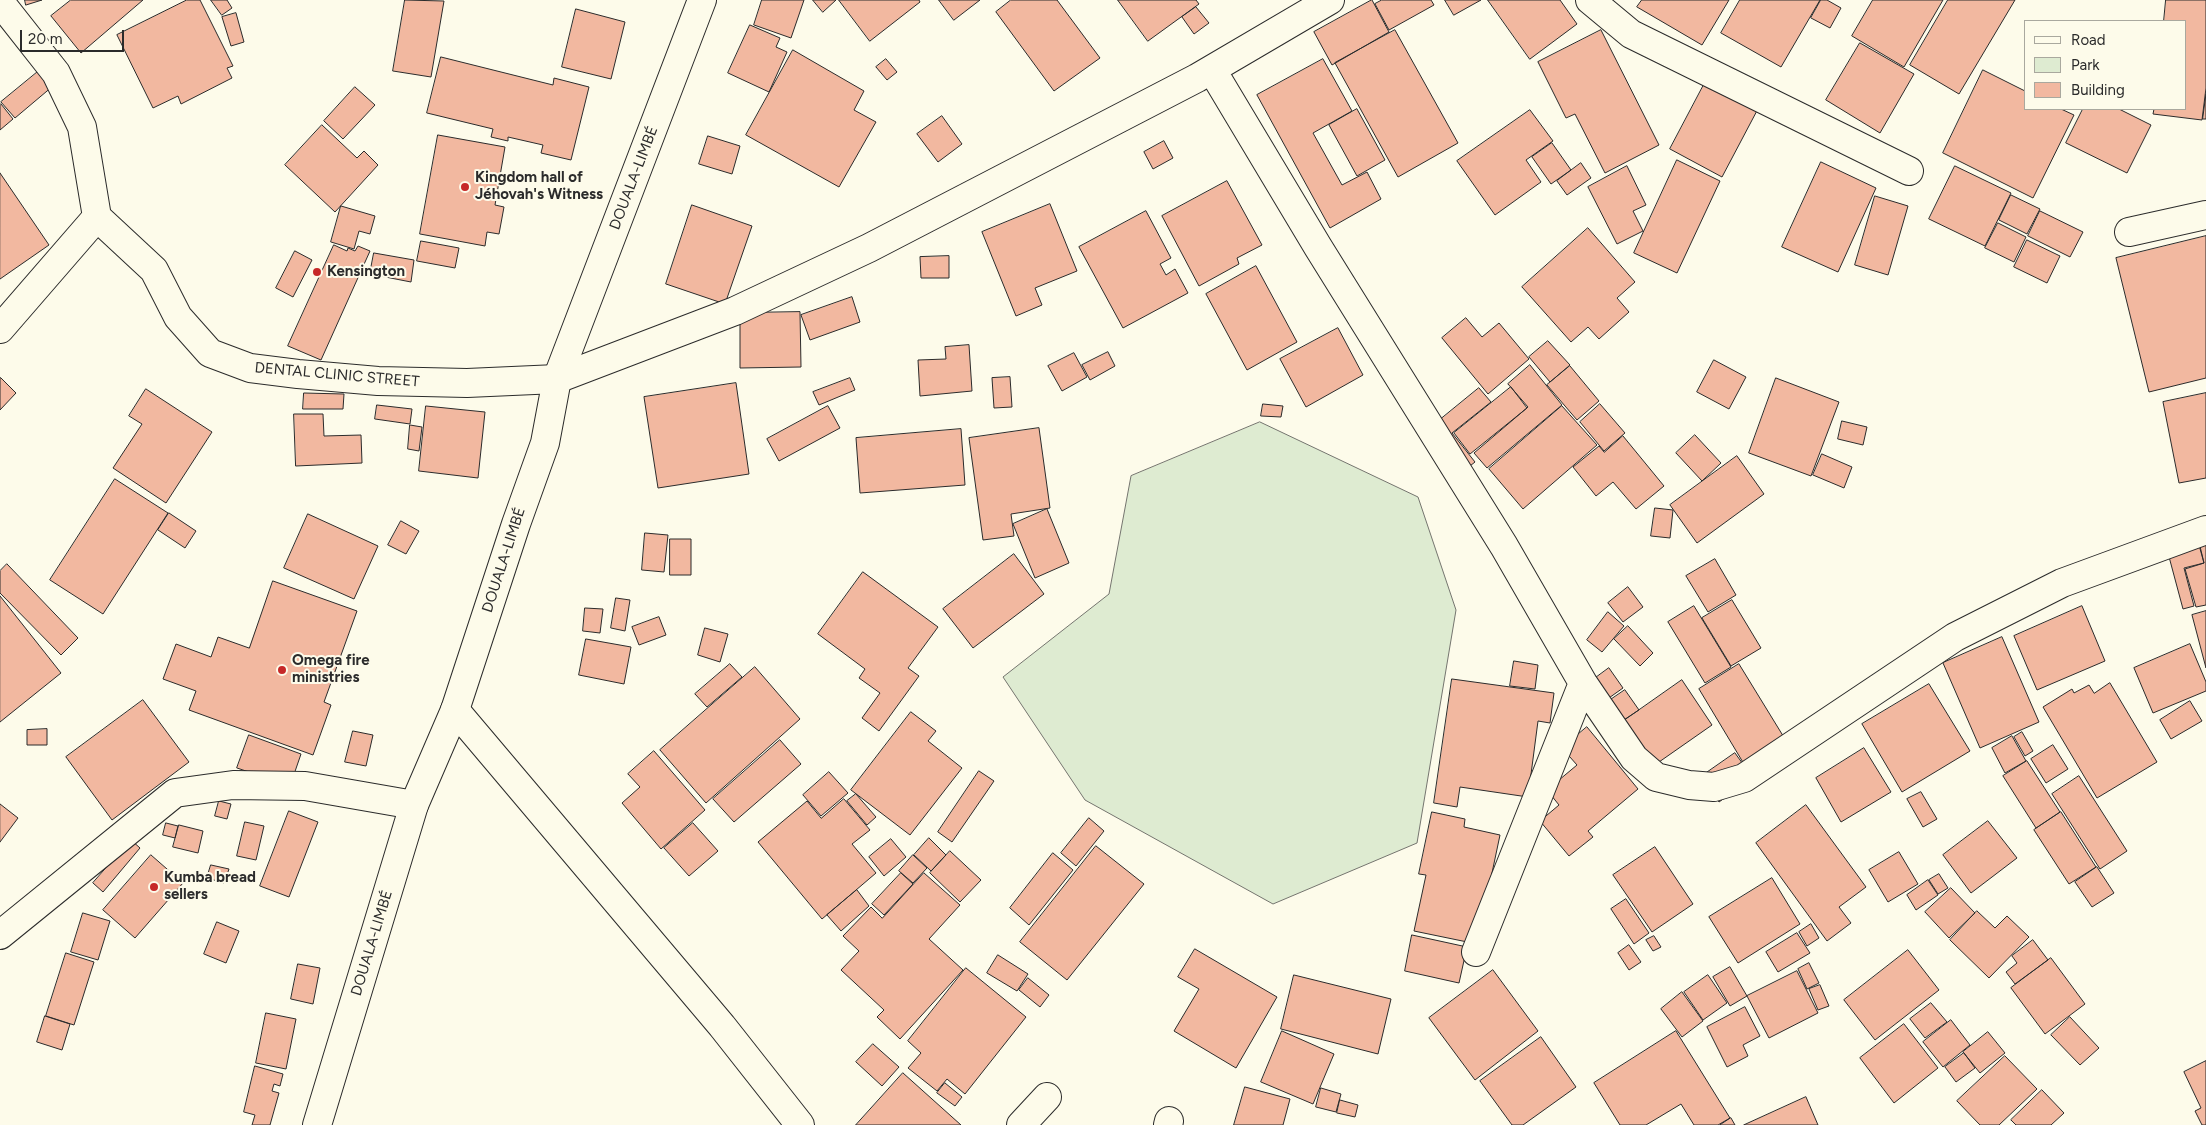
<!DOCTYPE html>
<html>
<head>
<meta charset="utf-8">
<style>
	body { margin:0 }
	#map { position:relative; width:2206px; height:1125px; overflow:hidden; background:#fdfbea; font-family:Figtree,sans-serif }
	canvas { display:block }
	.legend { position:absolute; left:2024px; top:20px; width:162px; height:90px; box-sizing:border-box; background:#fdfbea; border:1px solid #a9a89e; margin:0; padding:6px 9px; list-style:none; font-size:15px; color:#2b2b2b }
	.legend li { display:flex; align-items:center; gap:10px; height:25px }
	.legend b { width:25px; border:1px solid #a9a89e }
	.scale { position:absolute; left:20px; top:30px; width:104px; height:22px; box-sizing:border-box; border:2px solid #2b2b2b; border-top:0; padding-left:6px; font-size:15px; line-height:18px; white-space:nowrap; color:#2b2b2b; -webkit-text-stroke:4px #fdfbea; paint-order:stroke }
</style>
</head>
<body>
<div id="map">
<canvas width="2206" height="1125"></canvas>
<ul class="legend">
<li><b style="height:6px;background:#fdfbea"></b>Road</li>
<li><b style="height:14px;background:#deebd1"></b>Park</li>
<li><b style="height:14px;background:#f2b8a0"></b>Building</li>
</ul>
<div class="scale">20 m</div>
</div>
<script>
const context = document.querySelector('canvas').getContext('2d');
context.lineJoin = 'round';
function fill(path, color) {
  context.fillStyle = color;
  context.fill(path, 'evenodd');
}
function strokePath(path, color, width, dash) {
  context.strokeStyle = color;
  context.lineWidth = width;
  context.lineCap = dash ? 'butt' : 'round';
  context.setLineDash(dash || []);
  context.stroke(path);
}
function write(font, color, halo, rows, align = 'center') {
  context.font = font + ' Figtree,sans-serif';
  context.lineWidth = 4;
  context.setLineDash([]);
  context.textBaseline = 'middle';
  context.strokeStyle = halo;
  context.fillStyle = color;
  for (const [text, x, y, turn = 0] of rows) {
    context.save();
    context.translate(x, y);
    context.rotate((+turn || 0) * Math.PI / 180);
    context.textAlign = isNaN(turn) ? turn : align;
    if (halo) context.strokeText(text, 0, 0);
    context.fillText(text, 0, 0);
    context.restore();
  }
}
const green = new Path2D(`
	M1260,422l158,75 38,113 -39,233 -144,61 -188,-104 -82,-123 106,-83 22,-118z`);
const building = new Path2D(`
	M25,0h17l-16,5z
	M71,0h72l-62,53 -30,-37z
	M187,0h13l33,66 -6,2 5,10 -51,26 -3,-8 -25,12 -36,-73z
	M211,0h16l5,8 -10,7z
	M405,0l39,1 -13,76 -38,-6z
	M762,0h42l-13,38 -37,-13z
	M813,0h23l-13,12z
	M839,0h80l1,2 -50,39z
	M939,0h41l-26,20z
	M1011,0h46l43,58 -46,33 -58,-79z
	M1118,0h78l3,4 -51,37z
	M1372,0l17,32 -57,33 -18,-33z
	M1382,0h49l3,5 -45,25 -14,-26z
	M1445,0h36l-27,15z
	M1488,0h72l17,24 -47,35z
	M1642,0h87l-27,45 -65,-38z
	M1740,0h80l-39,67 -60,-34z
	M1821,0h6l14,8 -11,20 -19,-10z
	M1873,0h70l-39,67 -52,-31z
	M1948,0h67l-56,94 -49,-29z
	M2166,0h40v88l-4,32 -49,-6 1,-5h31v-88h-21z
	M1196,7l13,16 -15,11 -12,-17z
	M576,9l49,13 -14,57 -49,-12z
	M236,13l8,29 -13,4 -9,-29z
	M750,25l30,13 -4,9 11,5 -18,40 -41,-19z
	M1395,30l63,113 -60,34 -63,-114z
	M1601,30l58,115 -54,28 -30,-59 -9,4 -28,-56z
	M1860,43l54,31 -34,59 -54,-33z
	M793,50l71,41 -10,19 22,12 -37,65 -93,-52z
	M441,57l112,28 1,-7 35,9 -18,73 -30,-7 2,-8 -35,-8v4l-17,-4 2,-8 -66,-16z
	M886,59l11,13 -10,8 -11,-13z
	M1323,59l29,52 -39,22 29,52 25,-13 14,27 -51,29 -73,-133z
	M40,70l13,16 -38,32 -14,-16z
	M1983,70l42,21v18h36l13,6 -41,83 -90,-45z
	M1708,77l52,28 -38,72 -52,-28z
	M355,87l20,18 -32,34 -19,-18z
	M2206,94v25h-3z
	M1,104l12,15 -13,11v-25z
	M1357,109l28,51 -28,16 -28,-51z
	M2083,109h36l32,16 -24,48 -61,-30z
	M1530,110l23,31 -27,19 15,22 -46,33 -38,-54z
	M942,116l20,28 -24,18 -21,-28z
	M322,125l35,33 7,-7 14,14 -43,47 -50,-47z
	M438,135l67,12 -10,58 9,2 -5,27 -12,-2 -2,14 -65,-12z
	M708,136l32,10 -8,28 -33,-10z
	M1164,141l9,17 -20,11 -9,-17z
	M1552,143l19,27 -20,14 -19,-27z
	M1677,160l43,21 -43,92 -43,-20z
	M1821,162l55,26 -38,84 -56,-25z
	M1581,163l10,15 -24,17 -10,-14z
	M1627,166l19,39 -13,6 10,20 -26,13 -29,-57z
	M1955,166l56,27 -26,53 -56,-27z
	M0,173l49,72 -49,34z
	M1227,181l35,64 -25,13 2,6 -40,22 -37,-70z
	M2011,195l29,14 -13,25 -28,-14z
	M1875,196l33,10 -20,69 -33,-10z
	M1050,204l27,67 -42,17 7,17 -26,11 -34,-84z
	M692,205l60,21 -27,78 -59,-20z
	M341,206l34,10 -5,18 -11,-3 -5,18 -23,-7z
	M1146,211l25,47 -11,6 6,11 9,-6 13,24 -65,35 -44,-81z
	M2040,211l43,21 -13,25 -42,-21z
	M1998,223l28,14 -12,25 -29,-14z
	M1588,228l47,54 -18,16 12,14 -30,27 -11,-12 -17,15 -49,-55z
	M2206,236v142l-57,14 -33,-134z
	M2027,240l33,16 -13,27 -33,-16z
	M421,241l38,7 -4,20 -38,-7z
	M334,245l13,6 1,-3 7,3 3,-5 12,5 -49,109 -33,-14z
	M295,251l17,9 -19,37 -17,-9z
	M374,253l40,7 -3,22 -41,-8z
	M949,256v22h-28l-1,-21z
	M1256,266l41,76 -50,28 -41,-76z
	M852,297l8,25 -50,18 -9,-25z
	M800,312l1,55 -61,1v-55z
	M1466,318l16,19 17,-14 30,36 -41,35 -46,-56z
	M1338,328l25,47 -57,32 -26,-48z
	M1548,341l22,24 -20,17 -21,-25z
	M969,345l3,46 -52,5 -2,-36 28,-1 -1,-12z
	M1108,352l7,14 -25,14 -8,-15z
	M1074,353l13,24 -25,14 -14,-25z
	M1714,360l32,17 -17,32 -32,-17z
	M1530,365l32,40 -75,63 -13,-15 54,-46 -20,-23z
	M1570,366l29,35 -22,19 -30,-35z
	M1010,377l2,30 -18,1 -2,-30z
	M1,378l15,15 -16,17v-32z
	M850,378l5,12 -36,15 -6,-13z
	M1776,378l63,24 -28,74 -62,-23z
	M736,383l13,91 -91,14 -14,-91z
	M1511,387l16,21 -57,46 -16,-21z
	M1479,388l12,14 -39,31 23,29 -19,15 -26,-49z
	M146,389l66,43 -46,71 -53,-35 29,-44 -13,-8z
	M304,393l40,1 -1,15h-40z
	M2206,393v85l-27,5 -16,-81z
	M1263,404l20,2 -2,11 -20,-1z
	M1600,404l25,29 -21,18 -24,-29z
	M377,405l35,4 -2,15 -35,-5z
	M426,406l59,6 -7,66 -59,-7z
	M828,406l12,22 -61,33 -12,-22z
	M1562,406l35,39 -74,64 -34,-40z
	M294,414h29l1,22 37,-1 1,28 -66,3z
	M1842,421l25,6 -4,18 -25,-6z
	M410,425l12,2 -3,24 -11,-2z
	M1039,428l11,80 -39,6 3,22 -31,4 -14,-102z
	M961,429l4,56 -105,8 -4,-55z
	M1695,435l26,28 -19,18 -26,-28z
	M1623,436l41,50 -28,23 -23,-27 -17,14 -23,-29 26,-21 5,6z
	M1822,454l30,13 -8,21 -31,-13z
	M1737,456l27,38 -67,49 -27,-38z
	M115,479l53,34 -65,101 -53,-34z
	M1655,508l18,2 -3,28 -19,-2z
	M1047,509l22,54 -34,15 -22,-54z
	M169,513l27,18 -11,17 -27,-18z
	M308,514l70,32 -24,53 -70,-31z
	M401,521l18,10 -13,23 -18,-9z
	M645,533l23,2 -4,37 -22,-2z
	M2206,536v69l-10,2 -11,-38 19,-6 -6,-25z
	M670,539h21v36h-21z
	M2199,545l5,18 -20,5 10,38 -11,3 -15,-56z
	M1014,554l30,40 -71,54 -30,-39z
	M1715,559l21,36 -28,17 -22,-36z
	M7,564l71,74 -17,17 -61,-62v-22z
	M863,572l75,55 -30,41 11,8 -40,55 -17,-13 18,-25 -21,-15 6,-9 -47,-35z
	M273,581l84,30 -33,91 7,3 -18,50 -124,-45 7,-19 -33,-12 13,-35 35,13 7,-20 31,11z
	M1628,587l15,20 -20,15 -15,-19z
	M0,596l61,77 -61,49z
	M616,598l14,2 -5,31 -14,-3z
	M1732,600l29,48 -30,18 -29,-48z
	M1694,606l37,61 -26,16 -37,-61z
	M2082,606l23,55 -68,29 -23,-54z
	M585,608l18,1 -3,24 -17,-2z
	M2206,611v57l-14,-53z
	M1608,612l16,14 -22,26 -15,-12z
	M659,617l7,18 -27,10 -7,-18z
	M1628,626l25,27 -13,13 -26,-27z
	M705,628l23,6 -8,28 -22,-7z
	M2002,637l37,85 -59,26 -37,-85z
	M586,639l45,8 -7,37 -45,-9z
	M2190,644l16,38v9l-53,22 -19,-45z
	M1514,661l24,4 -3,24 -25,-3z
	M730,664l12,13 -35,30 -12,-13z
	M1739,664l46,75 -41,25 -45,-75z
	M755,667l45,52 -94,84 -46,-53z
	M1609,668l14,20 -24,17 -13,-20z
	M1452,679l102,14 -4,30 -12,-2 -10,76 -68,-10 -3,20 -23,-4z
	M1682,680l30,45 -63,44 -31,-44z
	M2110,683l47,79 -60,36 -54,-91 29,-18 2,4 15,-8 5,8z
	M1929,684l41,67 -68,41 -40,-68z
	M1625,690l14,20 -23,15 -13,-20z
	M143,700l46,62 -77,58 -46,-63z
	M2190,701l12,20 -31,18 -11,-19z
	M911,712l25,19 -8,10 34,27 -52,67 -59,-45z
	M1587,727l51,62 -50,42 5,6 -24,19 -29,-35 19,-16 -12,-15 30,-25 -15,-17z
	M47,729v16h-20v-15z
	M353,731l20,4 -7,31 -21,-4z
	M2022,732l11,19 -8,5 -11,-19z
	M249,735l52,19 -11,32 -53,-18z
	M2012,736l14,25 -21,12 -13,-25z
	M780,740l21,24 -67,58 -21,-23z
	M2053,745l15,24 -22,14 -15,-24z
	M1864,748l27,44 -50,30 -25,-44z
	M654,751l51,59 -44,39 -39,-46 18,-16 -12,-13z
	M1735,753l18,25 -34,24 -17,-26z
	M2027,761l33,51 -24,16 -33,-52z
	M979,771l15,10 -42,61 -14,-10z
	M829,772l19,21 -27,23 -18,-21z
	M2079,776l48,75 -27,18 -48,-75z
	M1921,792l16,27 -14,8 -16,-28z
	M856,794l20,23 -9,8 -20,-24z
	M844,799l26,31 -18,14 24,29 -54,46 -64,-77 49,-41 14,17z
	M219,801l12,3 -4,15 -12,-3z
	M0,804l18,14 -18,24z
	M1806,805l60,82 -27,20 12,16 -24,18 -71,-98z
	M289,811l29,11 -29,75 -29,-11z
	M1432,812l33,7 -1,8 36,8 -23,109 -63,-13 12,-56 -7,-1z
	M2061,812l35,55 -27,17 -35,-54z
	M1089,818l15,13 -28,35 -15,-13z
	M1988,821l29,37 -46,35 -28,-38z
	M245,822l19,4 -8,34 -19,-4z
	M166,823l12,3 -3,12 -12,-3z
	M693,823l25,28 -29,25 -25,-28z
	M179,825l24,6 -5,22 -25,-6z
	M929,838l17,17 -15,16 -17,-16z
	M891,839l15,18 -22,19 -15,-19z
	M131,840l9,8 -37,44 -10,-9z
	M1096,846l48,38 -77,96 -47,-38z
	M1655,847l38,57 -41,28 -39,-57z
	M950,851l31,29 -21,22 -30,-29z
	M1899,852l19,32 -30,18 -19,-32z
	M1053,853l20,17 -44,55 -19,-17z
	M151,855l32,28 -48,55 -32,-28z
	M913,855l14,13 -14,15 -14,-12z
	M211,865l18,4 -5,14 -17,-5z
	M2097,867l17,26 -22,14 -17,-25z
	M901,873l12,11 -29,31 -12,-11z
	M924,873l36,32 -31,34 34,31 -63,69 -23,-22 7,-7 -43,-40 18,-19 -16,-15 28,-29 11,11z
	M1939,874l9,14 -10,6 -9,-14z
	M1772,878l28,46 -62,39 -29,-46z
	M1928,880l10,15 -22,15 -9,-15z
	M1951,888l24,25 -26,25 -24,-26z
	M857,890l12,16 -28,25 -14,-16z
	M1626,899l23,34 -15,11 -23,-35z
	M1977,911l18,17 12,-12 22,21 -40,41 -39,-38z
	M83,913l27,8 -12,39 -27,-8z
	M217,922l22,9 -13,32 -22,-9z
	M1811,924l8,14 -12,8 -8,-14z
	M1797,933l13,20 -32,19 -12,-20z
	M1412,935l55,12 -8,36 -54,-12z
	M1654,936l7,11 -8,4 -7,-11z
	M2033,940l15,20 -33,24 -9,-12 11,-9 -5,-7z
	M1629,945l12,17 -12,8 -11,-17z
	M1195,949l82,48 -41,71 -62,-37 25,-42 -21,-12z
	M1908,950l31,40 -64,50 -31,-40z
	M66,953l28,9 -20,63 -28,-9z
	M998,955l30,19 -11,17 -30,-18z
	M2051,958l34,46 -40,30 -34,-46z
	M1809,963l10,20 -12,6 -9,-20z
	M298,964l22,4 -7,36 -22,-5z
	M1730,967l17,29 -17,10 -17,-29z
	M966,968l60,49 -61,77 -18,-15 -10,12 -29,-23 13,-15 -13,-12z
	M1493,970l45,61 -63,49 -46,-62z
	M1797,971l21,42 -49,25 -22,-42z
	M1294,975l97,24 -13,55 -97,-25z
	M1708,975l19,28 -24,17 -19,-28z
	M1028,978l21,17 -9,12 -21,-17z
	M1820,985l9,21 -11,4 -9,-21z
	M1682,992l21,29 -21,16 -21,-28z
	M1931,1003l16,19 -22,16 -15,-19z
	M1745,1007l15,29 -17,9 5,11 -21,11 -20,-40z
	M266,1013l30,6 -10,50 -30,-6z
	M45,1016l25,8 -8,26 -25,-8z
	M2070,1017l29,31 -19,17 -29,-30z
	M1951,1020l19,25 -27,22 -20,-25z
	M1904,1024l34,44 -44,35 -34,-45z
	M1282,1031l52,23 -21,50 -52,-22z
	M1676,1031l54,87 -12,7h-24l-13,-21 -35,21h-26l-26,-42z
	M1988,1032l17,21 -25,20 -17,-21z
	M1541,1037l35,50 -53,38h-11l-32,-44z
	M873,1044l26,23 -17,19 -26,-24z
	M1964,1053l11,15 -19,14 -11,-15z
	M2005,1056l32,33 -38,36h-19l-23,-24z
	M2206,1061v64h-4l-7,-14 6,-3 -17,-36z
	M255,1066l28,8 -3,12 -6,-2 -2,7 7,2 -9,32h-18l3,-10 -11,-3z
	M903,1073l58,52h-105z
	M945,1083l17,14 -7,9 -18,-13z
	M1245,1087l45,12 -7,26h-49z
	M1321,1088l20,6 -5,18 -20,-5z
	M2042,1090l22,23 -13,12h-35l-5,-5z
	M1806,1097l12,28h-74z
	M1340,1100l18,5 -3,12 -18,-4z
	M1731,1118l4,7h-15z`);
const street = new Path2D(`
	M1590,0l41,34 278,137
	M0,2l56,71 26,54 15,90 57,53 24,47 32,36 40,15 48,6 80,7 89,2 90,-4 178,-68 134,-63 328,-170 133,-78
	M1212,70l106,177 186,299 79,137 51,75 22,19 33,8 25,2 30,-9 211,-141 107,-54 144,-53
	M2129,232l77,-17
	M0,329l97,-112
	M455,710l267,316 78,99
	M0,935l175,-142 58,-8 72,1 109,19
	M1476,952l107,-269
	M1021,1125l26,-28
	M1168,1125l1,-4`);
const highway = new Path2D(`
	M317,1125l97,-320 41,-95 61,-186 29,-81 12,-64 145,-379`);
const markers = [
	[465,187,5,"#c62828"],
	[317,272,5,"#c62828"],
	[282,670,5,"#c62828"],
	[154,887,5,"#c62828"]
];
const poiNames = [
	["Kingdom hall of",475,178],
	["Jéhovah's Witness",475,195],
	["Kensington",327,272],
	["Omega fire",292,661],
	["ministries",292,678],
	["Kumba bread",164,878],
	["sellers",164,895]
];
const streetNames = [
	["DOUALA-LIMBÉ",634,178,-69],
	["DENTAL CLINIC STREET",337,375,5],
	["DOUALA-LIMBÉ",504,560,-72],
	["DOUALA-LIMBÉ",372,943,-73]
];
fill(green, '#deebd1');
strokePath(green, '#74746e', 1);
fill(building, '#f2b8a0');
strokePath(building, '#2b2b2b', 1);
strokePath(street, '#2b2b2b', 30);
strokePath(highway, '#2b2b2b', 30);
strokePath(street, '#fdfbea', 28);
strokePath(highway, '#fdfbea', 28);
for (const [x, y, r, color] of markers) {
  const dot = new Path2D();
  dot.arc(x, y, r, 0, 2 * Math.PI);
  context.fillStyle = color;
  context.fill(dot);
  strokePath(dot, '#fdfbea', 2);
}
write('bold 15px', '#2b2b2b', '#fdfbea', poiNames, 'left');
write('15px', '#2b2b2b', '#fdfbea', streetNames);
</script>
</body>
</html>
